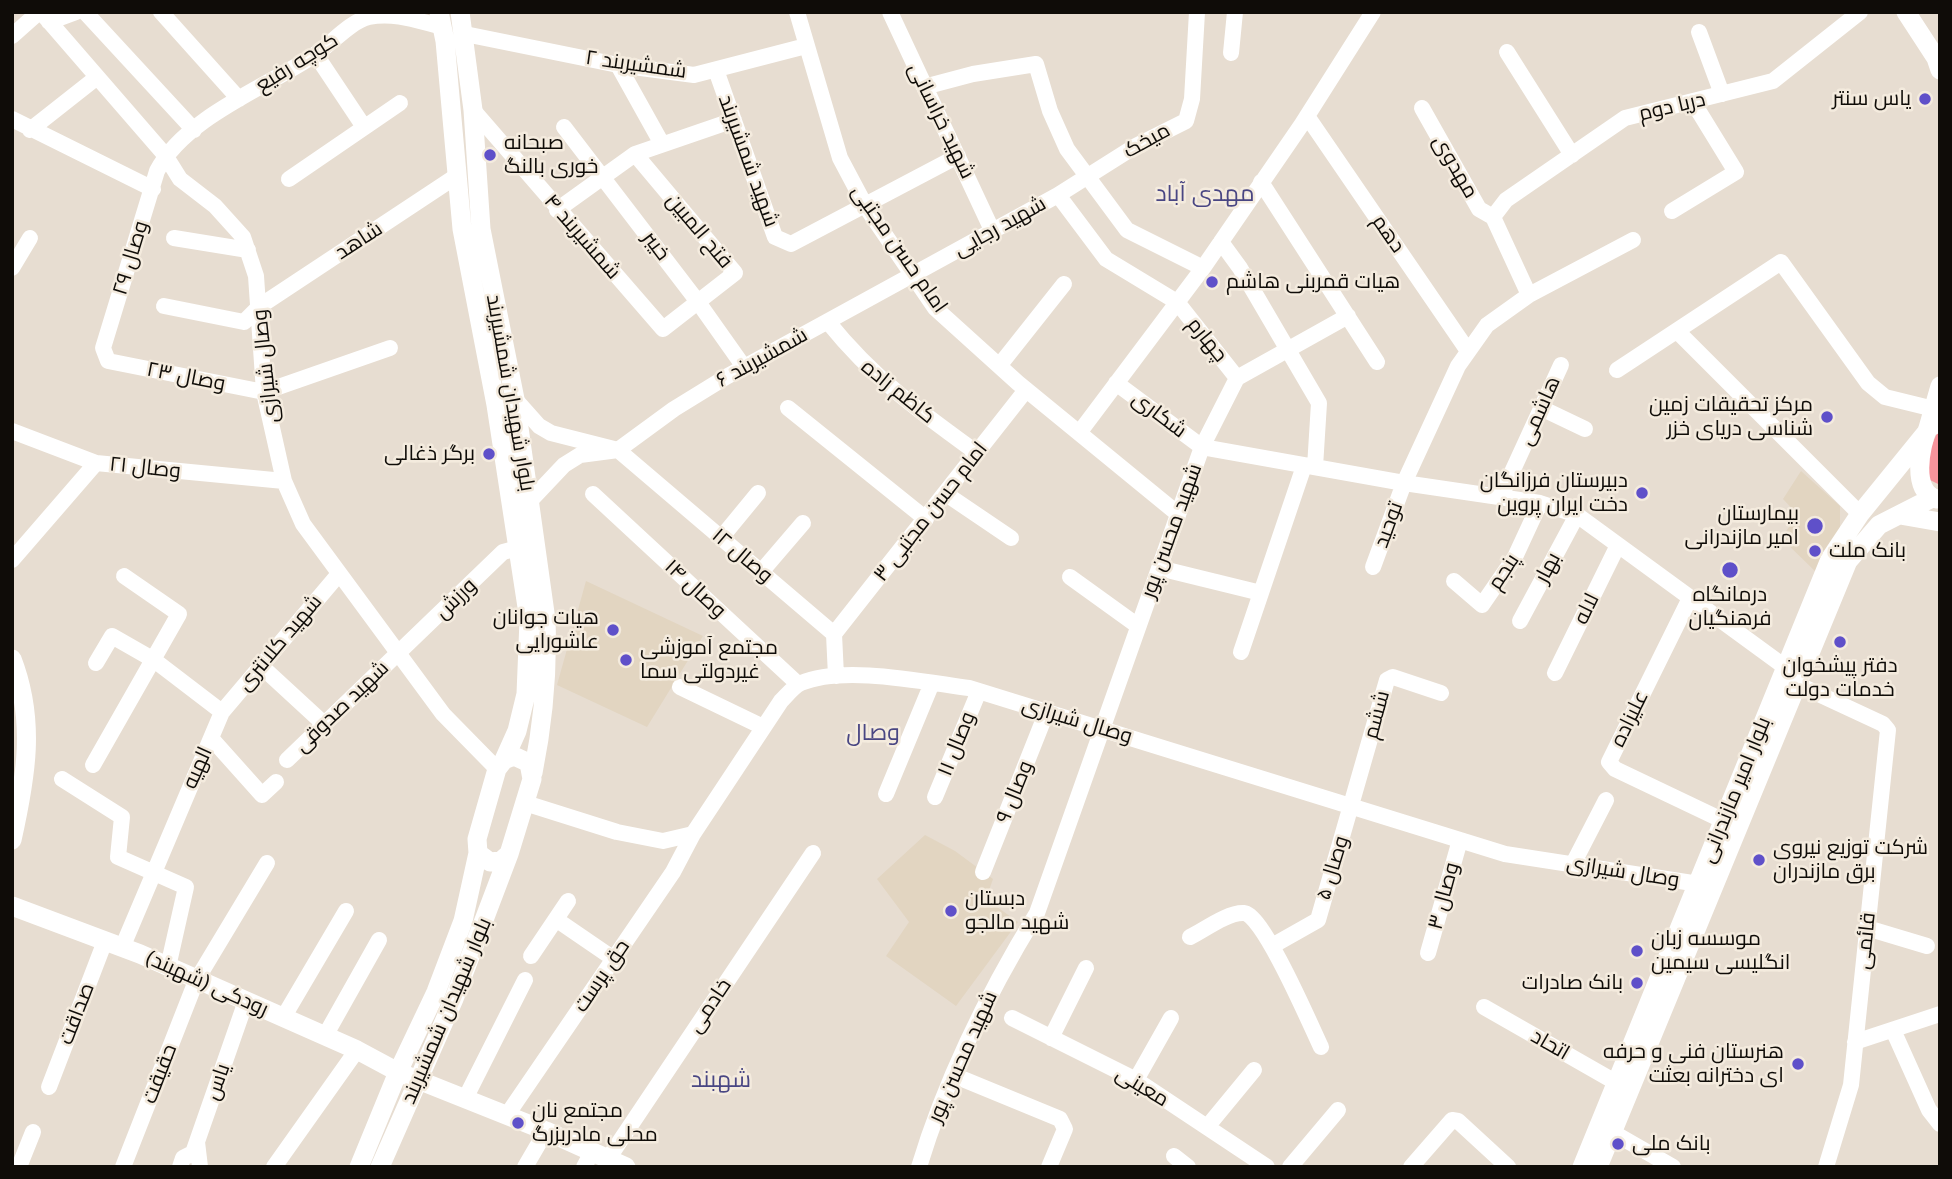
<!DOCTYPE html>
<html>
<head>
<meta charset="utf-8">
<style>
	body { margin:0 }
	#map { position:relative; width:1952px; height:1179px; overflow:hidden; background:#e7ddd1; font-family:"Open Sans",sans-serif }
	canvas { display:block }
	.frame { position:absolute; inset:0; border:14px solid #0f0c08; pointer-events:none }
</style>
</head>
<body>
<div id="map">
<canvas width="1952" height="1179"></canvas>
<div class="frame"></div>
</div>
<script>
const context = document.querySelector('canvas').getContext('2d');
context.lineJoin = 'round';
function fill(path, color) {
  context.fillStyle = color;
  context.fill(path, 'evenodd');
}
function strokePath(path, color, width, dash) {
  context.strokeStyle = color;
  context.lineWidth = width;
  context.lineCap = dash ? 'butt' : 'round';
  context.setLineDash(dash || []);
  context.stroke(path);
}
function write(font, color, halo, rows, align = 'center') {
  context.font = font + ' "Open Sans",Cairo,sans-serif';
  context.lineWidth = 5;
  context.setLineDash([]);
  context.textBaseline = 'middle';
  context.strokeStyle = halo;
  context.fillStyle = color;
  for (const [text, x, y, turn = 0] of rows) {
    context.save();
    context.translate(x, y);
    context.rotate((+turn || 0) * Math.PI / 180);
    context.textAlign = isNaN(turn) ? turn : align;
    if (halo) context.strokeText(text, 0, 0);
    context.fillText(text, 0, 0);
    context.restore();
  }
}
const built = new Path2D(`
	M1801,471l39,35v26l-21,43 -38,-37 17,-23 -15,-16z
	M586,581l117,55 -56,91 -90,-42z
	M925,835l30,16 38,28 -7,20 32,23 -62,84 -70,-50 23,-34 -32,-43z`);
const green = new Path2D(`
	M1940,427v56l-2,1 -8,-4c-6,-18 2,-37 10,-53z`);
const minor = new Path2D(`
	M41,12l124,143 15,24 35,27 28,31 13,39 8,116 20,89 19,43 140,190 54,55
	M85,12l109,118
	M161,12l78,87
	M797,12l43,146 26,49 69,101 83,75 160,131
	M890,12l102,218
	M49,22l27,-10
	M1699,32l23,62
	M465,34l153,31 76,10 112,-29
	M12,36l27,-24
	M1507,52l65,103
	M1231,53l4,-41
	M316,55l48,72
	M618,65l44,79
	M716,70l59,167 16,7 167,-88
	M924,87l49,-13 63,-10 14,47 17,38 60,81 76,38
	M1422,108l57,101 14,8 36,78
	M473,110l190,219 72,-56 -100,-119
	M1307,116l161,235
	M12,119l141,70
	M564,127l134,175 46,65
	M30,130l66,-52
	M289,179l111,-76
	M1261,182l116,180
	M1058,195l48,64 71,43 60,76
	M557,210l78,-56 99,-34
	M1672,211l64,-39 -43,-70
	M1493,217l13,-17 119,-82 148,-37 87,-69
	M174,238l74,12
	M1221,242l19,26 79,135 -4,64
	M12,268l18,-30
	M164,306l80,16 16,-16 198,-131
	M828,322c46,57 91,89 149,131
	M1677,331l183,183
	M390,348l-126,44 -156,-31 -5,-13 54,-177c28,-54 110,-84 159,-117 15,-10 35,-33 53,-37 26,-5 49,4 74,10
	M999,366l65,-82
	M1617,370l164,-108 87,121 17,14 49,12
	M1116,383l86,64 35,-69 111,-62
	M515,399l24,27 12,7 67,17 216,184 2,42
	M788,408l138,111
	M1541,408l44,21
	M12,431l84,32 188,18
	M1079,433l124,-165 99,-144 71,-112
	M593,494l205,190
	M946,494l65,44
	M1501,496l60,-131
	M529,502l35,-37 16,-10 38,-5 56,-41 52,-32 332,-182 76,-48 52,-26 6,-22 5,-87
	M721,538l37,-45
	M12,560l84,-97
	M1373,567l31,-84 54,-117 29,-41 42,-30 104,-55
	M1159,568l102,25
	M761,572l42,-49
	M1070,577l68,49
	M1454,581l28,24 33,-48 25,-54
	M1690,598l-81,164 6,7 107,51
	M1520,621l57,-106
	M834,634l192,-244
	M1241,652l63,-186
	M96,663l16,-27 42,24 68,52 -100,236
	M261,666l63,58
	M1555,673l63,-128
	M1797,684l86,40 5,6 -37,355 -25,82
	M680,687l83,40
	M222,712l116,-137
	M211,738l51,57 14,-13
	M287,760l216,-208 15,-4
	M93,765l86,-151 -55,-38
	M62,779l60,38 -4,40 68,30 -18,80
	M886,794l46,-111
	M935,797l44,-106
	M525,803l92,29 46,9 30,-7
	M1573,864l33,-64
	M983,872l64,-161
	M557,920l57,39
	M1867,928l60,18
	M1190,937c14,-7 38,-25 54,-24 19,1 67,113 77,134
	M1272,946l46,-26 69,-240 6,-3 48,16
	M1428,953l32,-113
	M531,956l37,-55
	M1484,1007l133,76
	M283,1018l63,-107
	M1012,1018l124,62 131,87
	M1893,1030l36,80 11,14
	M325,1036l54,-96
	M1051,1038l35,-70
	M1855,1042l85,-28
	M953,1075l107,44 5,10 -16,38
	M1136,1080l35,-62
	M49,1087l56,-146
	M465,1099l60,-119
	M507,1115l166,-243 20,-38 88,-133c6,-6 13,-15 20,-18 42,-18 123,-1 168,5l536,166 194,30
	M1207,1127l47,-57
	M1612,1132l61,35
	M197,1142l3,25
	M1174,1156l14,11
	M608,1159l205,-306
	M19,1167l14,-35
	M123,1167l73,-186 71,-118
	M180,1167l3,-9 10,-5 53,-152
	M274,1167l83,-117
	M525,1167l21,-36
	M584,1167l8,-15
	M919,1167c27,-89 69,-174 118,-254l165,-466 202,36 136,20 37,12 208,152
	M1290,1167l48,-57
	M1411,1167l41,-47 6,1 50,46`);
const major = new Path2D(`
	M439,12l6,29 17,188 34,176 33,215 -3,74 -9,37 -13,29
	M460,12l13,98 8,119 34,170 31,221c2,52 -3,103 -13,153
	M1906,12l30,46 4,12
	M1928,428l12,-42
	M1937,499c-26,-6 -17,-53 -9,-71l12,-6
	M1900,515l40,7
	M12,659c24,62 14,118 0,181
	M514,756l15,7 3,16 -23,75 -8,7 -11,1 -12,-9 -1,-14 20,-70 7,-9z
	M12,906l128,48 217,96 41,22 148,59 80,36
	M359,1167l39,-95 38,-80 27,-71 15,-68
	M380,1167l74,-168 55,-145
	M1582,1167l248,-608 30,-45 65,-80
	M1598,1167l250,-606 31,-36 53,-27`);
const markers = [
	[1925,99,7,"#5f50c9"],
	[490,155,7,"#5f50c9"],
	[1212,282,7,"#5f50c9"],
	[1827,417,7,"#5f50c9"],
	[489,454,7,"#5f50c9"],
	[1642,493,7,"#5f50c9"],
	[1815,526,9,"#5f50c9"],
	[1815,551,7,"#5f50c9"],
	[1730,570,9,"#5f50c9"],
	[613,630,7,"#5f50c9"],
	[1840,642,7,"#5f50c9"],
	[626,660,7,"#5f50c9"],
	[1759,860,7,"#5f50c9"],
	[951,911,7,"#5f50c9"],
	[1637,951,7,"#5f50c9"],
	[1637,983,7,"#5f50c9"],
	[1798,1064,7,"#5f50c9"],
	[518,1123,7,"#5f50c9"],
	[1618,1144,7,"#5f50c9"]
];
const streetNames = [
	["کوچه رفیع",297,63,-32],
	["شمشیربند ۲",636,65,8],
	["دریا دوم",1672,107,-13],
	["شهید خراسانی",941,121,64],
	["میخک",1147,141,-29],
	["شهید شمشیربند",748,161,70],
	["مهدوی",1455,167,60],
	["شهید رجایی",1000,227,-29],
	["فتح المبین",699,231,50],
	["دهم",1388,234,55],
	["شمشیربند ۴",582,237,49],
	["شاهد",359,241,-33],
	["خیبر",656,246,53],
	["امام حسن مجتبی",899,249,55],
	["وصال ۲۹",131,258,-73],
	["چهارم",1207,340,51],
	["شمشیربند ۶",762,358,-29],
	["وصال شیرازی",266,366,-96],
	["وصال ۲۳",186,377,11],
	["کاظم زاده",898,392,39],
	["بلوار شهیدان شمشیربند",510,393,80],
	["هاشمی",1540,411,-66],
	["شکاری",1159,415,37],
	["وصال ۲۱",145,468,6],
	["امام حسن مجتبی ۳",931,512,-52],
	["توحید",1389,525,-70],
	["شهید محسن پور",1172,531,-70],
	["وصال ۱۲",742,556,40],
	["بهار",1548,568,-62],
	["پنجم",1504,572,-57],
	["وصال ۱۴",695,589,43],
	["ورزش",456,599,-44],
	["لاله",1587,609,-64],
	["شهید کلانتری",280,643,-50],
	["شهید صدوقی",342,707,-44],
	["ششم",1377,715,-75],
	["علیزاده",1630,719,-64],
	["وصال شیرازی",1077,721,17],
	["وصال ۱۱",957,744,-68],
	["الهیه",198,768,-66],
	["بلوار امیر مازندرانی",1736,790,-68],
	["وصال ۹",1015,792,-68],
	["وصال ۵",1333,868,-73],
	["وصال شیرازی",1623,872,9],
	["وصال ۳",1444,896,-75],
	["قائمی",1866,941,-84],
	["حق پرست",602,976,-56],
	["رودکی (شهبند)",207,984,24],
	["خادمی",710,1006,-56],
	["بلوار شهیدان شمشیربند",447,1011,-67],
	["صداقت",77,1014,-69],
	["اتحاد",1550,1045,30],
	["شهید محسن پور",963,1057,-66],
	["حقیقت",160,1074,-69],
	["یاس",218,1082,-71],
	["معینی",1142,1087,31]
];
const poiNames = [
	["یاس سنتر",1911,99,"right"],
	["صبحانه",504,143],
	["خوری بالنگ",504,167],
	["هیات قمربنی هاشم",1226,282],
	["مرکز تحقیقات زمین",1813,405,"right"],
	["شناسی دریای خزر",1813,429,"right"],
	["برگر ذغالی",475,454,"right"],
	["دبیرستان فرزانگان",1628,481,"right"],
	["دخت ایران پروین",1628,505,"right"],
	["بیمارستان",1799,514,"right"],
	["امیر مازندرانی",1799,538,"right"],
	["بانک ملت",1829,551],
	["درمانگاه",1730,595,"center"],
	["فرهنگیان",1730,619,"center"],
	["هیات جوانان",599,618,"right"],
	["عاشورایی",599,642,"right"],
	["مجتمع آموزشی",640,648],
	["غیردولتی سما",640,672],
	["دفتر پیشخوان",1840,666,"center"],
	["خدمات دولت",1840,690,"center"],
	["شرکت توزیع نیروی",1773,848],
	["برق مازندران",1773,872],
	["دبستان",965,899],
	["شهید مالجو",965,923],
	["موسسه زبان",1651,939],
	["انگلیسی سیمین",1651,963],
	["بانک صادرات",1623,983,"right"],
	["هنرستان فنی و حرفه",1784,1052,"right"],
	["ای دخترانه بعثت",1784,1076,"right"],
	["مجتمع نان",532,1111],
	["محلی مادربزرگ",532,1135],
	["بانک ملی",1632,1144]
];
const neighbourhoodNames = [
	["مهدی آباد",1205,194],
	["وصال",873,733],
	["شهبند",721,1080]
];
fill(built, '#e2d5c1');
fill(green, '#f6939b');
strokePath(minor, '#fff', 16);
strokePath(major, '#fff', 19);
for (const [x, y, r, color] of markers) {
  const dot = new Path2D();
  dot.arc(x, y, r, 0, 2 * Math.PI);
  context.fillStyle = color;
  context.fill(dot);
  strokePath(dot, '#f4ebde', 2.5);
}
write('21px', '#0f0c08', '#f4ebde', streetNames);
write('21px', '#0f0c08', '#f4ebde', poiNames, 'left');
write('23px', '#494683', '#f4ebde', neighbourhoodNames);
</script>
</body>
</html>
